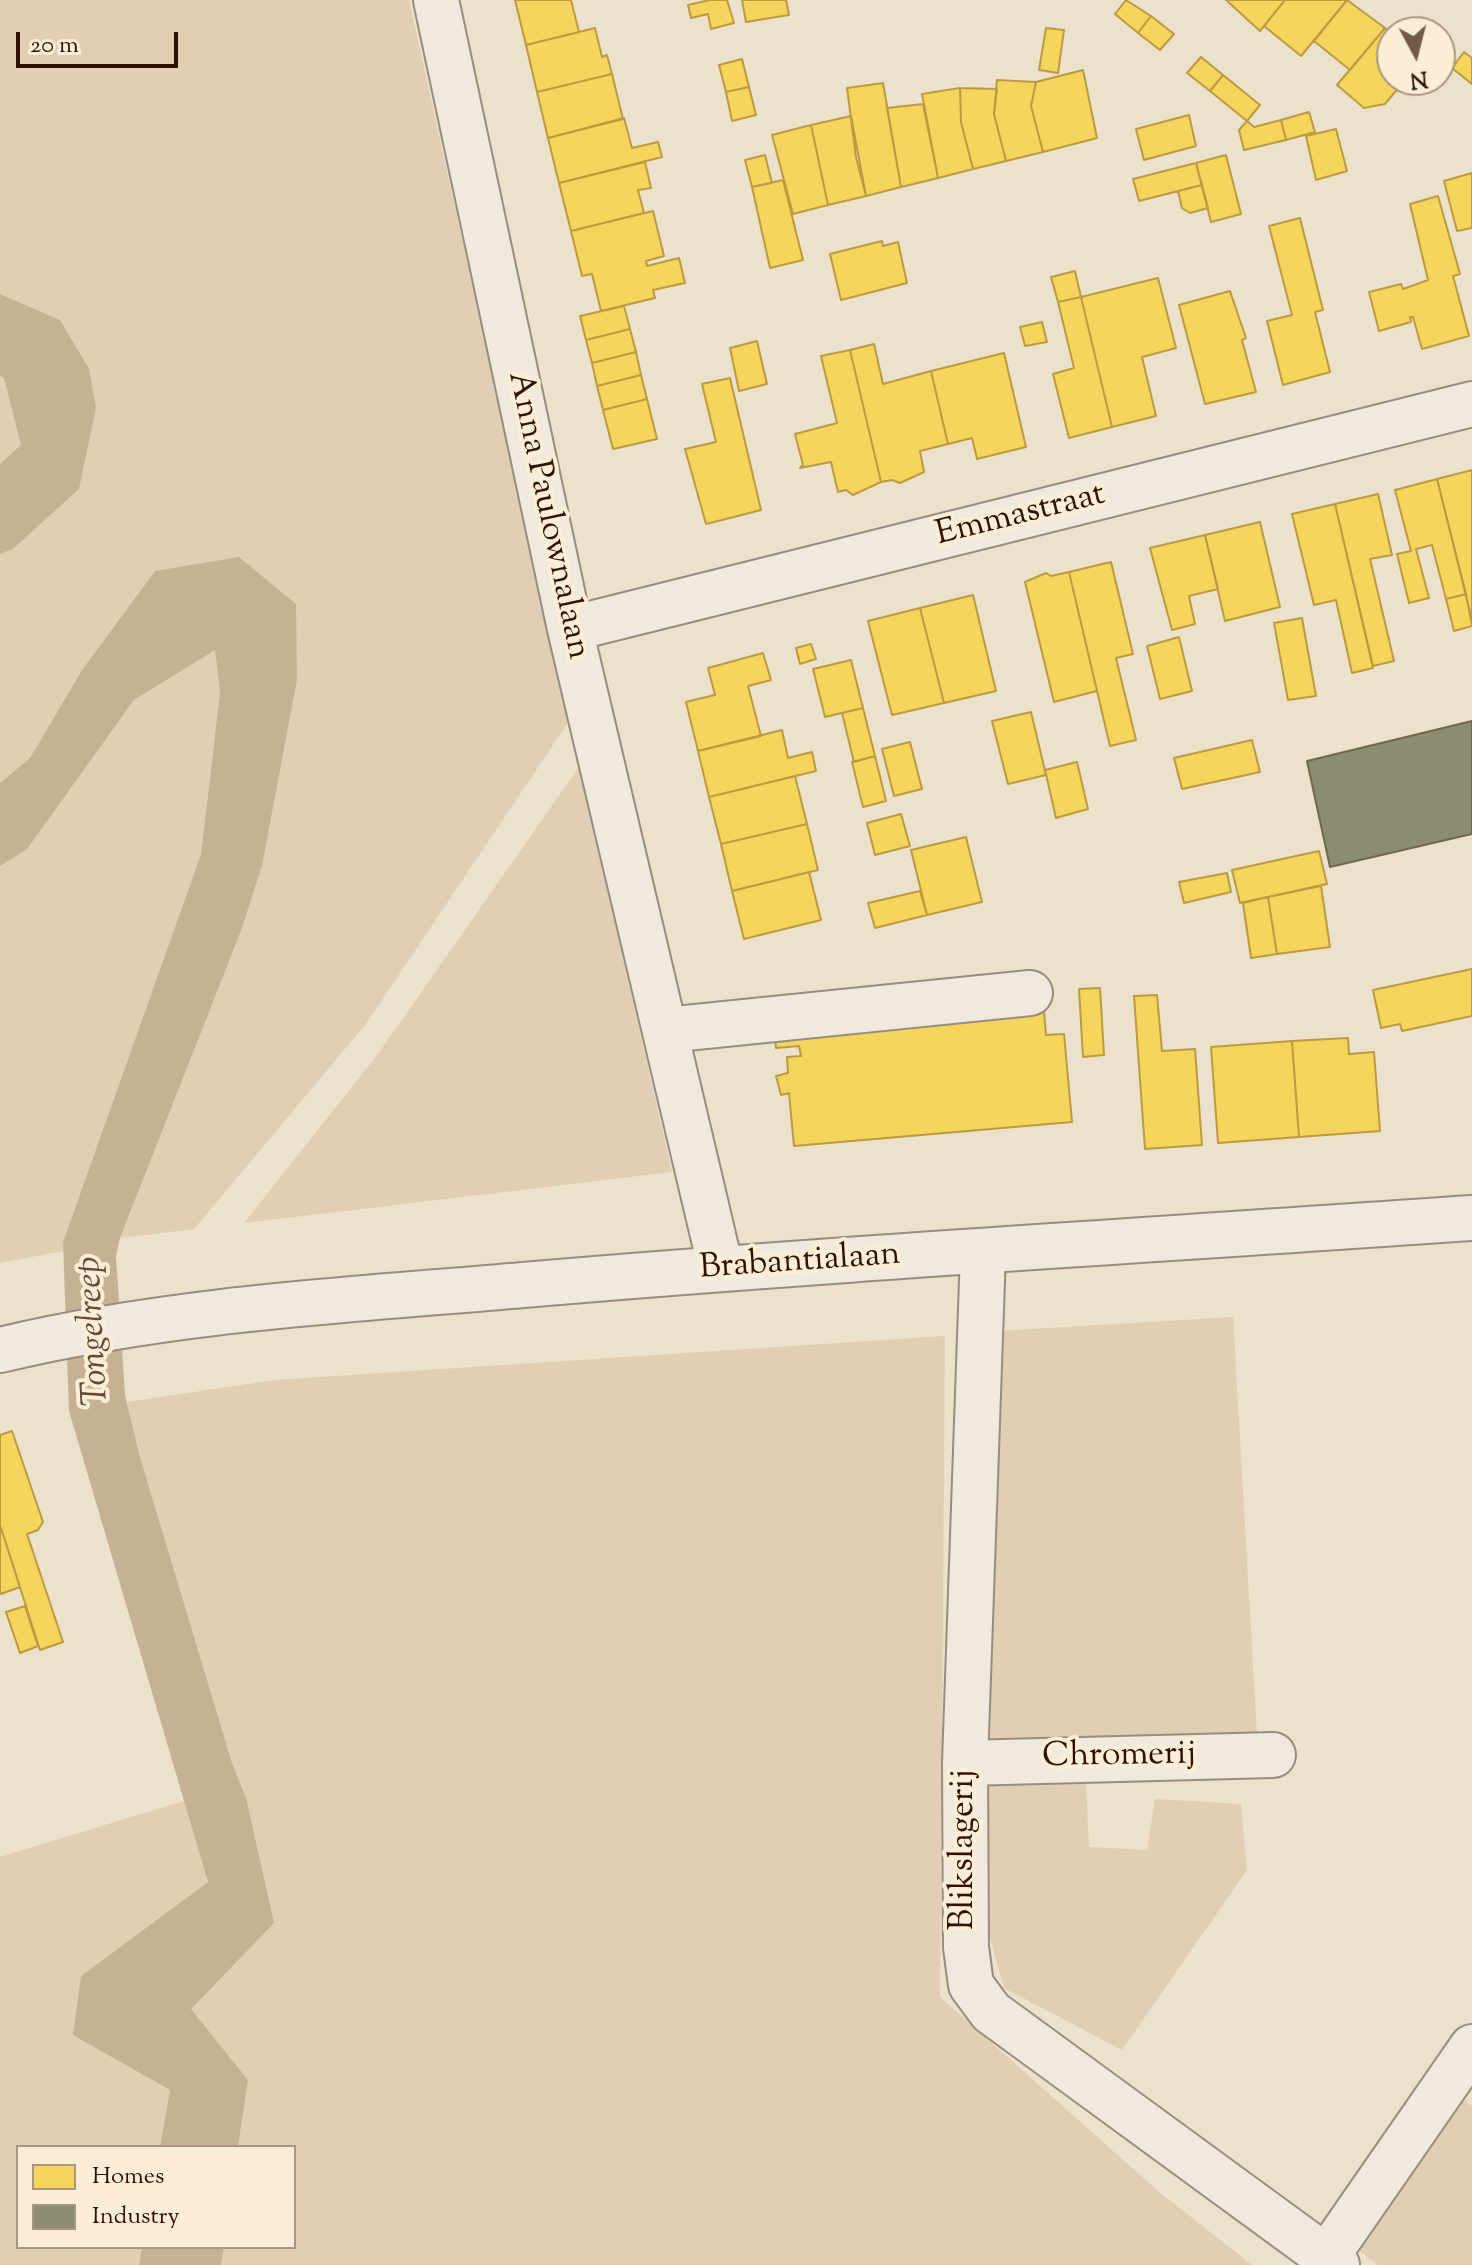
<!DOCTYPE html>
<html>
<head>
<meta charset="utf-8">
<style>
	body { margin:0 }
	#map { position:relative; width:1472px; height:2265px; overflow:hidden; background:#ece1cb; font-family:"Sorts Mill Goudy",serif }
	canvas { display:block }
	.legend { position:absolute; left:16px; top:2145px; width:280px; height:104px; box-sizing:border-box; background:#fbeed5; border:2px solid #aa9680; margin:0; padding:10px 14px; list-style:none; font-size:24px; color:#301101 }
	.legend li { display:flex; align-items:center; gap:16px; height:40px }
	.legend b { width:40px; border:2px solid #aa9680 }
	.north { position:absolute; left:1376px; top:16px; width:80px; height:80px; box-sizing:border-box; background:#fbeed5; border:2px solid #aa9680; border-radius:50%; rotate:173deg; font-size:22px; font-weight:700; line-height:32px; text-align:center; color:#301101 }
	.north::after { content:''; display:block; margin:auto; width:28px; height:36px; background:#725a48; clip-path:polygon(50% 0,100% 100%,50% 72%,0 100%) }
	.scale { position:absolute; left:16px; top:32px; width:162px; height:36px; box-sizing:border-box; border:4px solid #301101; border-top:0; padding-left:10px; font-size:24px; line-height:28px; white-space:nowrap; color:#301101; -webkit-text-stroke:6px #fbeed5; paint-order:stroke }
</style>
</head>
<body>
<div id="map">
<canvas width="1472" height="2265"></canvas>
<ul class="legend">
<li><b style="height:22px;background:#f6d55c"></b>Homes</li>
<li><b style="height:22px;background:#8c8c6e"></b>Industry</li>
</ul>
<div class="north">N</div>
<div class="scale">20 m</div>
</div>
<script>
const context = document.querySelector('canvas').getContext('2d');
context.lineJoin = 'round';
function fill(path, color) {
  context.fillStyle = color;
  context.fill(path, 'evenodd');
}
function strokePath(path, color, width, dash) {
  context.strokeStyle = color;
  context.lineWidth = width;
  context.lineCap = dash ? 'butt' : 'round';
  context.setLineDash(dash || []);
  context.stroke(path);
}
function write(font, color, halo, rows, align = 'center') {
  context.font = font + ' "Sorts Mill Goudy",serif';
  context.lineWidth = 8;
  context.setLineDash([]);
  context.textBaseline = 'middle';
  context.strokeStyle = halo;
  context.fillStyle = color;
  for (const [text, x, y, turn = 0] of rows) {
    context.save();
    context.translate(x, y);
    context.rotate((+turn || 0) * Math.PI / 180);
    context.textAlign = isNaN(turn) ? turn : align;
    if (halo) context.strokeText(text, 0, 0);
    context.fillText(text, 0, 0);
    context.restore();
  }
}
const green = new Path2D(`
	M0,0h409l160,721 -203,303 -172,205 -74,9 121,-307 21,-65 35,-186 -142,-109 -73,99 -52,88 -30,25v-229l13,-5 66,-60 -19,-169 -60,-26z
	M0,376l4,2 18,67 -22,19z
	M215,649l5,44 -19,161 -138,388v9l-63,12v-397l27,-18 107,-148z
	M579,767l93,405 -428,51 134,-169z
	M1233,1317l24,418 -267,9 9,-413z
	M945,1336l-5,661 218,194 94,74h-1031l3,-18h70v-100h-56l10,-67 -58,-71 56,-211 -14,-35 -92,-306 -13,-55 148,-22z
	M989,1782l97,2 3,63 58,3 8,-51 86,5 6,66 -125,180 -118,-62 -18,-65z
	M187,1800l21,82 -127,94 89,114 -10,57h-142v100h124l-3,18h-139v-408z
	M1461,2098l11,8v159h-94l-20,-15z`);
const water = new Path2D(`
	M0,294l60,26 29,49 7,39 -17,81 -66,60 -13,5v-90l21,-19 -17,-67 -4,-2z
	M239,557l57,47 1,76 -35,186 -21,65 -121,307 -4,18 9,139 15,62 92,306 14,35 28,125 -83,86 57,71 -10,67h-78l10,-57 -97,-55 8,-59 127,-94 -139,-471 -6,-169 138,-388 19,-161 -5,-43 -81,50 -107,149 -27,17v-83l30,-25 52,-88 73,-99z
	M142,2247h82l-3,18h-82z`);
const homes = new Path2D(`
	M515,0h56l8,32 -53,13z
	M710,0h17l7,23 -23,6 -3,-15 -17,4 -3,-13z
	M742,0h44l3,15 -43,7z
	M1126,0l25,16 -13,17 -23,-19z
	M1226,0h59l-25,31z
	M1285,0h62l-46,56 -37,-30z
	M1347,0l38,28 -35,42 -36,-29z
	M1151,16l23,18 -14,16 -22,-17z
	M595,28l7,29 5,-2 5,19 -75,18 -11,-47z
	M1046,28l18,2 -6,43 -19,-3z
	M1385,28l7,5v47h13l-20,24 -21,4 -27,-23z
	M1464,52l8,6v26l-20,-16z
	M1201,57l22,18 -13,16 -23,-18z
	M742,59l7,28 -23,5 -7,-27z
	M1083,70l14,68 -54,14 -12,-46 5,-24z
	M612,74l11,45 -75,19 -11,-46z
	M1223,75l37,30 -13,16 -37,-30z
	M997,80l39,2 -5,24 12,46 -37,9 -12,-47z
	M883,83l18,104 -35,9 -10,-39 -9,-69z
	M749,87l7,28 -24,6 -6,-29z
	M960,88l37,1 -3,25 12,47 -33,8 -12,-47z
	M960,88l1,34 12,47 -35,9 -16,-84z
	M923,104l15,74 -37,9 -14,-79z
	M1309,112l6,20 -29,8 -5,-20z
	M1189,115l7,31 -52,14 -8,-31z
	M851,116l15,80 -38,9 -17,-80z
	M624,118l8,30 26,-6 4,15 -103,26 -11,-45z
	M1281,120l5,20 -42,10 -5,-20 8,-9 7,6z
	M811,125l17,80 -35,9 -21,-79z
	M1336,129l11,42 -31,9 -10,-44z
	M765,155l7,28 -20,4 -7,-27z
	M1226,155l15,59 -30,8 -15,-59z
	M645,162l6,26 -13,2 6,23 -73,18 -12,-48z
	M1196,163l6,22 -63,16 -6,-22z
	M1472,173v55l-15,3 -13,-50z
	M783,180l20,80 -33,8 -18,-81z
	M1202,185l6,23 -18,5 -8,-5 -4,-17z
	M1438,196l22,78 -7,2 16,60 -47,13 -9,-32h-3l1,5 -32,9 -10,-39 32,-8 2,5 25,-9 -18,-76z
	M653,211l11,45 -18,5 1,5 32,-8 6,25 -32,7 2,8 -54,13 -9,-37 -10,2 -11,-45z
	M1300,218l23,92 -8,2 15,60 -47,13 -16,-64 25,-6 -23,-89z
	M882,241l1,5 15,-4 9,41 -66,17 -11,-46z
	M1075,271l6,26 -23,5 -7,-25z
	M1158,278l18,70 -34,9 14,59 -44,11 -31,-130z
	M1230,291l16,47 -4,2 14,52 -51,12 -26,-99z
	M1081,297l31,130 -43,11 -16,-64 21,-6 -16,-66z
	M624,306l6,23 -44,11 -6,-24z
	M1042,322l5,20 -22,4 -5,-19z
	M630,329l6,23 -44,11 -6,-23z
	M757,341l10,43 -28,7 -9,-43z
	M874,344l9,40 48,-13 17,73 -28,7 4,21 -24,11 -8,-3 -11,2 -31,-132z
	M850,350l31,132 -28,13 -7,-5 -8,2 -7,-30 -31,6 3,-3 -8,-31 42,-11 -16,-67z
	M636,352l5,23 -44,11 -5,-23z
	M1004,353l22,94 -49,12 -5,-21 -24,6 -17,-73z
	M641,375l6,24 -44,11 -6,-24z
	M730,378l31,132 -55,14 -21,-75 31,-7 -14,-58z
	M647,399l10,40 -44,10 -10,-39z
	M1472,470v150l-35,-141z
	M1437,479l29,115 -20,5 -14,-54 -16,4 13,49 -20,5 -12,-49 14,-3 -16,-61z
	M1378,494l14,61 -22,4 24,102 -21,5 -38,-162z
	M1335,504l38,164 -21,5 -16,-73 -22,5 -22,-91z
	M1260,522l20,85 -55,14 -20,-86z
	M1205,535l13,54 -29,7 6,28 -23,6 -22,-82z
	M1111,562l22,92 -17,4 20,82 -26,6 -41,-174z
	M1069,572l28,119 -43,11 -29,-120 21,-9 5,3z
	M1466,594l6,32 -18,5 -8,-32z
	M973,595l23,96 -52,12 -24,-95z
	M920,608l24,95 -52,12 -24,-94z
	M1302,618l14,78 -28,4 -14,-77z
	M1179,637l13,54 -32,8 -13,-53z
	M811,644l5,15 -16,5 -4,-16z
	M763,653l8,27 -23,6 13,50 -63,15 -12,-49 29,-7 -7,-27z
	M851,660l12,48 -38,9 -12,-48z
	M863,708l12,48 -21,6 -12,-49z
	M1031,712l15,63 -38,9 -16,-63z
	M782,730l6,28 24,-6 4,19 -107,26 -11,-46z
	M1252,740l8,32 -78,17 -8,-31z
	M910,742l12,47 -28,7 -12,-47z
	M875,756l11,45 -23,6 -11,-45z
	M1077,762l11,47 -32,9 -11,-48z
	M795,776l12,48 -86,20 -12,-47z
	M901,814l9,32 -35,9 -8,-32z
	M807,824l11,46 -86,21 -11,-47z
	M966,837l16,65 -55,13 -16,-65z
	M1319,851l8,33 -87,19 -8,-33z
	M809,872l12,48 -77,19 -12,-48z
	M1227,873l4,19 -47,11 -5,-21z
	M1321,886l9,61 -53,7 -9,-57z
	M920,891l7,24 -52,13 -7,-25z
	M1268,897l9,57 -26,4 -8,-55z
	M1472,969v47l-70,15 -2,-7 -19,4 -8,-38z
	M1100,988l4,67 -21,2 -4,-68z
	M1157,995l5,56 33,-2 7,96 -57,4 -11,-153z
	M1044,1012l2,23 18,-1 8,88 -278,24 -5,-53 -8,2 -5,-19 12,-3 -1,-16 14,-1 -2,-10 -23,2 -3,-25 88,4z
	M1348,1038l1,16 25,-2 6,79 -81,6 -7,-96z
	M1292,1041l7,96 -81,6 -7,-96z
	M12,1431l31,91 -5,8 -11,4 36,108 -23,8 -40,-125v-90z
	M0,1525l20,62 -19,7 -1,-2z
	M25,1606l13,40 -18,7 -14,-41z`);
const industry = new Path2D(`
	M1472,721v113l-142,33 -23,-106z`);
const minor = new Path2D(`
	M436,0l134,629 151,640
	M570,629l902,-225
	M666,1030l364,-37
	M983,1252l-18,511 1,184 5,38 20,27 346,253
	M965,1763l308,-8
	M1327,2256l145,-209`);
const tertiary = new Path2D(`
	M0,1350c170,-41 349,-50 523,-65 316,-27 633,-45 949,-67`);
const streetNames = [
	["Anna Paulownalaan",546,516,78],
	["Emmastraat",1021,517,-14],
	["Brabantialaan",800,1264,-4],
	["Chromerij",1119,1758,-1],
	["Blikslagerij",966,1850,-90]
];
const waterNames = [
	["Tongelreep",96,1331,-93]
];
fill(green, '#e0cfb2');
fill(water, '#c6b195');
fill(homes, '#f6d55c');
strokePath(homes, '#bb9a41', 2);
fill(industry, '#8c8c6e');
strokePath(industry, '#70674d', 2);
strokePath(minor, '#978d7f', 48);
strokePath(tertiary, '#978d7f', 48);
strokePath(minor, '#efe9de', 44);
strokePath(tertiary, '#efe9de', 44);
write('34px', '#301101', '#fbeed5', streetNames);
write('italic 36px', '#654933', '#fbeed5', waterNames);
</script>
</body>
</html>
